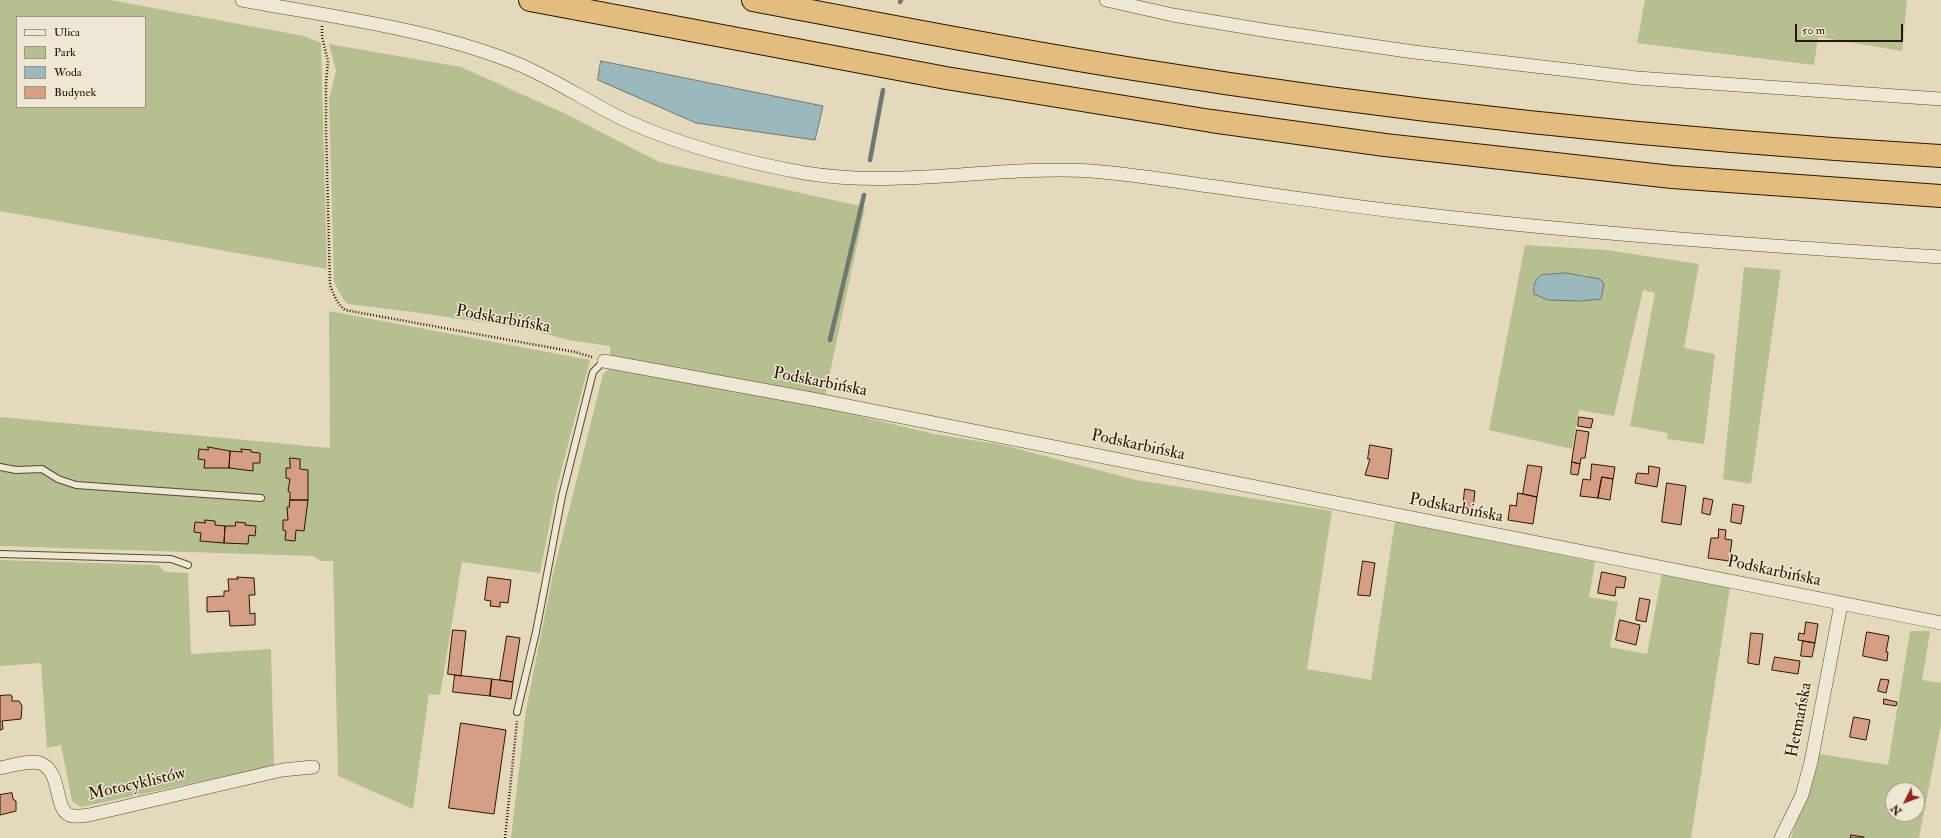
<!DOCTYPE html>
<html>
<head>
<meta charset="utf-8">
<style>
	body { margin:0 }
	#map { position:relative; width:1941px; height:838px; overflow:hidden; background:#e4dabb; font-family:"IM FELL Double Pica",serif }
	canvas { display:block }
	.legend { position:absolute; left:16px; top:16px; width:130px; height:92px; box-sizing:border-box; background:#ede7d3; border:1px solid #a1937f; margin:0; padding:5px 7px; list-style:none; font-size:12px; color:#2e1500 }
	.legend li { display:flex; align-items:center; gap:8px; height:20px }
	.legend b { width:20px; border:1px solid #a1937f }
	.north { position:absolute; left:1885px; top:782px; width:40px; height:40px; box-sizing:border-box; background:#ede7d3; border:1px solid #a1937f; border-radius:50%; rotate:228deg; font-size:11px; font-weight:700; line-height:16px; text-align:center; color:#2e1500 }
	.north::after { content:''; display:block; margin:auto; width:14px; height:18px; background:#8f2418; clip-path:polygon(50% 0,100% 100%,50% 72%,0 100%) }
	.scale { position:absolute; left:1795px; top:24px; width:108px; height:18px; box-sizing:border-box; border:2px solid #2e1500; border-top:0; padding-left:5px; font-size:12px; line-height:14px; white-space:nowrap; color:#2e1500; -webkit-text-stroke:3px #ede7d3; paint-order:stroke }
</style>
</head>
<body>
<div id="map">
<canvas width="1941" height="838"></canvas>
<ul class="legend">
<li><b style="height:5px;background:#ede7d3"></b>Ulica</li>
<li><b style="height:11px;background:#b5bf90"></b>Park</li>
<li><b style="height:11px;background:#9bb8bc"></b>Woda</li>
<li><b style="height:11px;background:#d59f85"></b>Budynek</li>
</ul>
<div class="north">N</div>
<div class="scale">50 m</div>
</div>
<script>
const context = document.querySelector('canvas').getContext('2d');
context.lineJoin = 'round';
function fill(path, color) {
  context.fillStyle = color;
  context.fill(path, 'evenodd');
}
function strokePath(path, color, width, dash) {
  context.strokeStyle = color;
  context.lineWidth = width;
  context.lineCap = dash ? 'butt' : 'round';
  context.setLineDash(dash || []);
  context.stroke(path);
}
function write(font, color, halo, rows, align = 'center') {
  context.font = font + ' "IM FELL Double Pica",serif';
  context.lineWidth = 3;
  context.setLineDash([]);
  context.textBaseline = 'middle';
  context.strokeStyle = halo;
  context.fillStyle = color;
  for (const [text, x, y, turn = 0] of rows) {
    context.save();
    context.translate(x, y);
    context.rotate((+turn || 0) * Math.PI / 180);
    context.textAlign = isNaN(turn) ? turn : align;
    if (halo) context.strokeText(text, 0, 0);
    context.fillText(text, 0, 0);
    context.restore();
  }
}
const green = new Path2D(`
	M0,0h110l194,36 17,7 6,226 -327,-58zM17,17h128v90h-128z
	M1645,0h262l-5,51 -84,-14 -4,28 -177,-22z
	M329,44l132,23 105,47 93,48 206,45 -40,189 -215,-40v-10l-42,-6 -29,-8 -45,-8 -81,-12 -65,-8 -5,-5 -9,-17 -5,-182 7,-29z
	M1525,245l81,5 93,14 -15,84 31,6 -11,90 -37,-5 1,-6 -38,-7 25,-133 -12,-3 -29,126 -35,-6 -7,39 -83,-19zM1566,273l23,3 -56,12 3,-8 4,-5z
	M1744,267l37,3 -30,214 -28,-5z
	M329,311l261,49 -33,127 -17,86 -78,-11 -22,133 -11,-1 -16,115 -75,-33 -5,-215h-12l-8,-5 -313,-10v-129l330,31z
	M612,367l185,34 137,33 69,11 133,35 196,31 -25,158 64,11 24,-159 200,41 -6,35 29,5 -8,45 37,7 15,-80 68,13 -39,251h-1180l15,-128 27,-136 50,-200z
	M0,560l158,5 7,7 23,1 3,81 80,-5 3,117 -193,41 -9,-6 -11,-56 -14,3 -6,-85 -41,3z
	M1910,631h20l-8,49 19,3v42l-22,113h-128l29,-84 68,11zM1893,790h24v24h-24z`);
const water = new Path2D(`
	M601,61l222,45 -8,34 -119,-17 -98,-43z
	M1566,273l34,6 4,5 -3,15 -20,2 -33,-1 -14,-6c-1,-9 1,-14 7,-19z`);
const stream = new Path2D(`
	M900,2l1,-2
	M870,160l13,-70
	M830,340l34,-145`);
const building = new Path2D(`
	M1579,417l14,2 -2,9 -13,-2z
	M1577,430l12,2 -4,26h-4l-1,6 -8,-2z
	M1370,445l22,4 -4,30 -23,-4 5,-16h-2z
	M208,447l22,4 -1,17h-25l1,-8 -7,-1 1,-10 9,1z
	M241,449l10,1v2l9,1v10h-7v8l-24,-3 1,-17 12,1z
	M290,458l10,1v10l8,1v30h-18v-8l-2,-1 2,-12 -4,-1v-10h4z
	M1572,462l8,2 -2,11 -7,-1z
	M1592,464l23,3 -2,12 -11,-2 -4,21 -18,-2 3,-17 7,1z
	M1528,465l14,2 -5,30 -14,-3z
	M1649,466l11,2 -3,19 -22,-4 2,-10 11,1z
	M1602,477l11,2 -3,21 -12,-2z
	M1667,483l19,3 -5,39 -19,-3z
	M1465,489l10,2 -2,18 -10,-1z
	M1518,493l19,4 -4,27 -25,-4 2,-15 6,1z
	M1704,498l9,2 -3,15 -8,-2z
	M290,500h18l-4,31 -8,-1 -1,11 -10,-1 1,-9 -3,-1v-10h5l-1,-13h2z
	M1733,504l11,2 -3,18 -10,-2z
	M205,520l10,1v4l10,1 -1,17 -24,-2 1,-8 -7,-1 1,-10 10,1z
	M236,522l10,1 -1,2 11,1 -1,10 -6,-1 -1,9 -24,-1 1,-17h10z
	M1719,529l7,1 -1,9 7,1 -3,21 -21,-3 3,-20h7z
	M1363,561l12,2 -5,33 -12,-1z
	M1602,572l24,5 -2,11 -8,-1 -1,9 -17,-3z
	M237,577l17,1 1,17h-6l1,19 5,-1v12l-25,1 -1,-15 -22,1v-15l17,-1v-5h5l-1,-12h10z
	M488,577l23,3 -3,23 -8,-1v5l-10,-1 1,-5 -6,-1z
	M1640,598l10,2 -4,22 -10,-2z
	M1620,620l20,5 -4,20 -20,-5z
	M1806,622l12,2 -3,19 -17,-3 1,-7 5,1z
	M453,630l13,1 -5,45 -13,-2z
	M1867,632l22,4 -3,16h2l-1,9 -24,-5z
	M1751,633l12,1 -4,31 -11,-2z
	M507,636l13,2 -7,44 -13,-2z
	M1803,641l12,2 -3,14 -11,-1z
	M1775,657l25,4 -2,13 -26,-4z
	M455,675l37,4 -2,17 -37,-4z
	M492,679l21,3 -2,17 -21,-3z
	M1881,679l8,1 -3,13 -8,-2z
	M10,695l2,1v5h7l3,5 -1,13 -19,2 1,8 -3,1v-34z
	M1884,699l13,3 -1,4 -12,-2z
	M1854,717l16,3 -4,20 -16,-3z
	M461,723l45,7 -12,84 -45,-6z
	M12,793l1,6 3,2v10l-16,4v-20z
	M1851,835l13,2v1h-13z`);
const path = new Path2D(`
	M322,26v11l6,24 -2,22v45l4,157c4,11 7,18 15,25l230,42 17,5
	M505,838l12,-117`);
const service = new Path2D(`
	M0,467l16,3 26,-1 16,10 18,6 185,13
	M0,554l171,5 17,6
	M517,712l19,-80 26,-136 31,-124 11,-11`);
const minor = new Path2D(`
	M242,0c91,17 184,28 271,62 41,16 77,42 116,60 57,25 115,40 176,51 95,16 191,-8 287,-2 34,3 69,8 103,13 75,10 150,22 225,30 173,20 347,32 521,43
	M1106,0l67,15 96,16 145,21 223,26 304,21
	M604,361l208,38 1129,224
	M0,768c11,-2 29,-8 40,-5 24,9 12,50 33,53 5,1 11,-1 16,-1l193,-45 31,-3
	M1781,838l21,-43 9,-33 30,-158`);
const motorway = new Path2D(`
	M530,0l416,78 265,43 174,24 287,32 269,19
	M753,0c126,24 253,49 380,69 267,43 538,71 808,87`);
const streetNames = [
	["Podskarbińska",503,320,10],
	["Podskarbińska",820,383,11],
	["Podskarbińska",1138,446,12],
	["Podskarbińska",1456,509,11],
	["Podskarbińska",1774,572,12],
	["Hetmańska",1800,720,-79],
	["Motocyklistów",137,785,-13]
];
fill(green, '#b5bf90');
fill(water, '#9bb8bc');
strokePath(water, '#6f7771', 1);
strokePath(stream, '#6f7771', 4.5);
fill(building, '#d59f85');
strokePath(building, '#2e1500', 1);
strokePath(service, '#5c462f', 8);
strokePath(minor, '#5c462f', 14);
strokePath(motorway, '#2e1500', 24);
strokePath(path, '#2e1500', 2.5, [1, 2]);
strokePath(service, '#ede7d3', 6);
strokePath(minor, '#ede7d3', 13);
strokePath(motorway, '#e2bd7e', 22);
write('17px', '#2e1500', '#ede7d3', streetNames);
</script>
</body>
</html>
